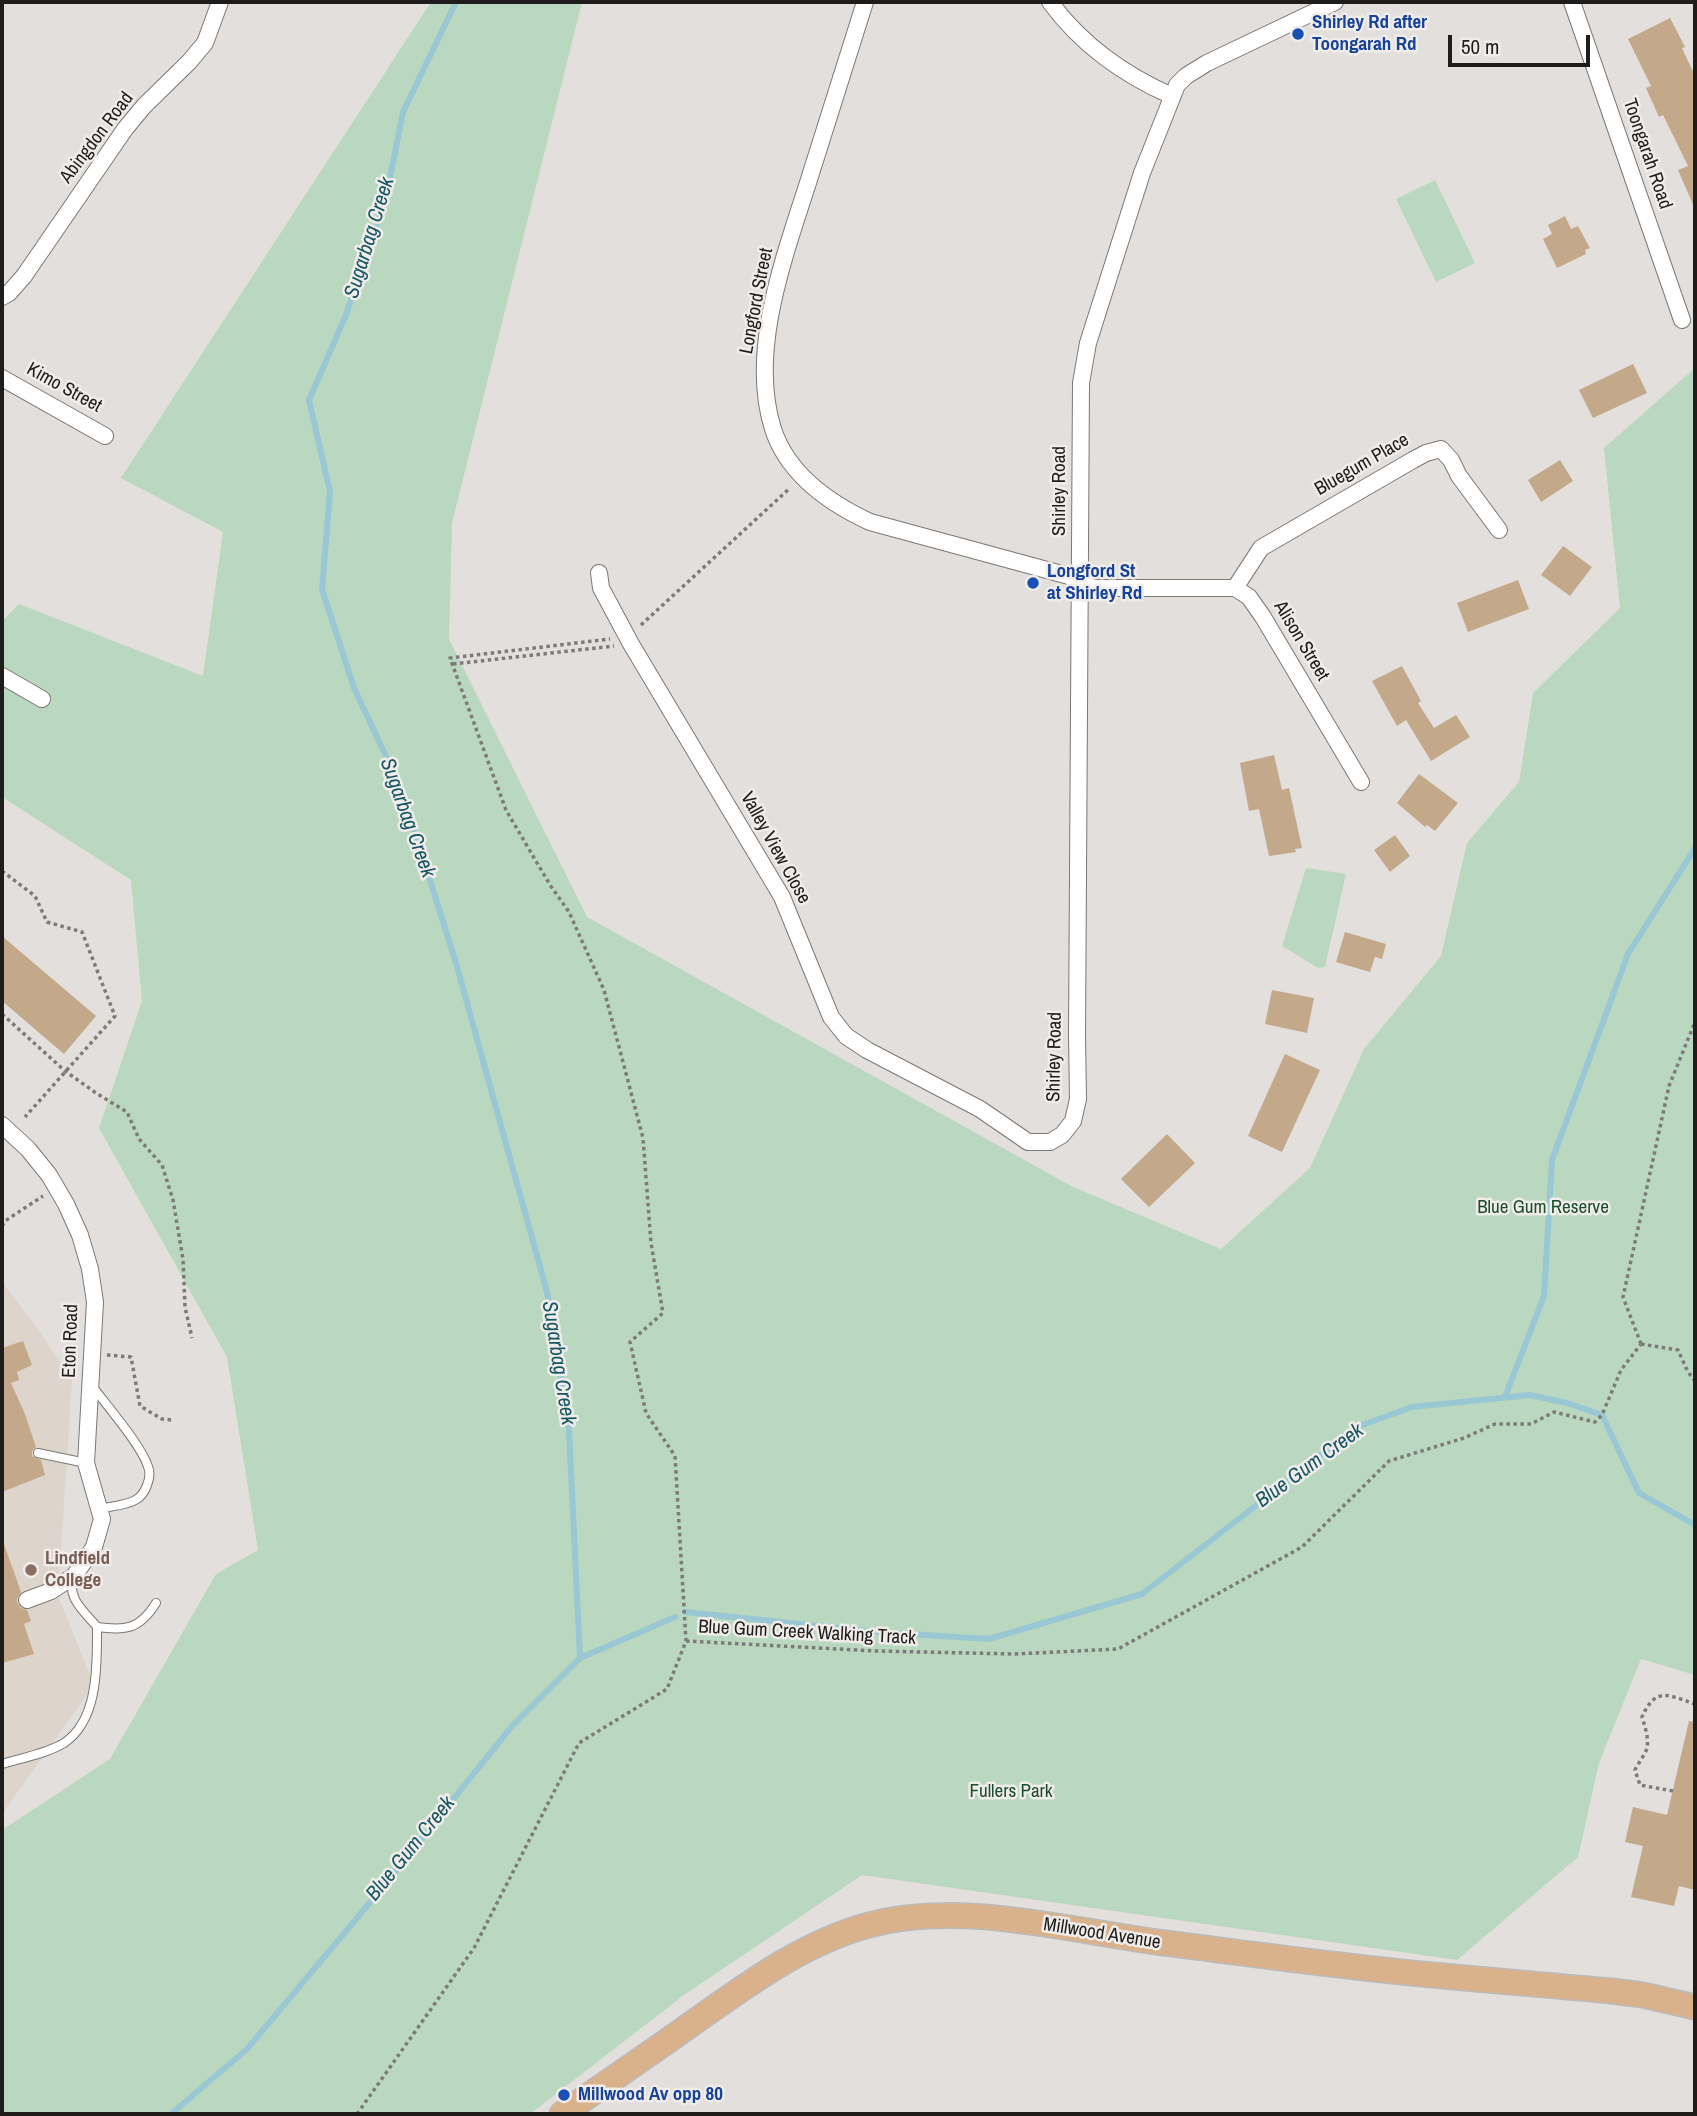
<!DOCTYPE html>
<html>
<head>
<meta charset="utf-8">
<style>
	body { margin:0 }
	#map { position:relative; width:1697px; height:2116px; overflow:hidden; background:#e2dfdc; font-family:"Archivo Narrow",sans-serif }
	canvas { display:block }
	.frame { position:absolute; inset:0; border:4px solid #1f1d1c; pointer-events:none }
	.scale { position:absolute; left:1448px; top:35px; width:142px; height:32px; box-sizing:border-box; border:4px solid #1f1d1c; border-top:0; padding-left:9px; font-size:21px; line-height:24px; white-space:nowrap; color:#1f1d1c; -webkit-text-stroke:5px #f0ece9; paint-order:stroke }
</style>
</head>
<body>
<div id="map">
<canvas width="1697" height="2116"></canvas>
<div class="frame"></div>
<div class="scale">50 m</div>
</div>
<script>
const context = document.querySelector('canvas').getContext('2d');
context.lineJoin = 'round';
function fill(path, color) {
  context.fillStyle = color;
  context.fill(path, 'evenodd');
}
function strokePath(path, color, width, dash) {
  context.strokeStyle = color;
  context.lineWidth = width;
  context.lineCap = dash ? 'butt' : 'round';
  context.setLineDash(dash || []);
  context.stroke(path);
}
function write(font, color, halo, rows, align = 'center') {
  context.font = font + ' "Archivo Narrow",sans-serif';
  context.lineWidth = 5;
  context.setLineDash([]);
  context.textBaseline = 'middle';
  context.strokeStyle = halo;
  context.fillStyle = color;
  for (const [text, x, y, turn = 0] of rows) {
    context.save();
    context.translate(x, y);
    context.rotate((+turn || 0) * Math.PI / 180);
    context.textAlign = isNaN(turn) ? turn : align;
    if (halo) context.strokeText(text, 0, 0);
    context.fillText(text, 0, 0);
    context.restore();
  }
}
const built = new Path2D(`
	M2,1282l33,43 37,55 -14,216 36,89 -92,129z`);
const green = new Path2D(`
	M431,2h151l-130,521 -3,116 138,278 486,270 148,62 89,-81 54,-119 77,-93 26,-113 52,-61 14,-89 87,-85 -16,-160 91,-80v1307l-54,-16 -42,104 -21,94 -121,103 -595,-85 -178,120 -154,119h-528v-284l108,-71 106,-185 42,-24 -31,-193 -128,-229 43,-127 -11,-121 -129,-83v-176l17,-17 184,72 20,-144 -102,-54z
	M1435,180l40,83 -39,19 -40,-83z
	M1306,868l40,6 -21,93 -7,1 -36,-22z`);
const stream = new Path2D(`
	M456,2l-53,110 -16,81 -41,122 -37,85 21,92 -8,97 32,99 47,100 55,175 91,329 22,138 11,228
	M1505,1397l39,-101 8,-136 76,-206 67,-106
	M685,1612l192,20 112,7 153,-45 215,-167 55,-20 118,-12 37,8 35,12 37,78 56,32
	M171,2114l76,-65 130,-155 135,-168 68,-68 95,-41`);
const building = new Path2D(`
	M1670,18l15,29 -3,1 13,28v133l-17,-39 10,-4 -25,-51 -4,2 -13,-29 5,-2 -23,-47z
	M1565,216l6,13 7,-3 12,22 -5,2 1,4 -29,14 -14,-29 9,-5 -4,-9z
	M1633,364l14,29 -54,25 -14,-28z
	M1560,460l13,21 -32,21 -13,-22z
	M1563,546l29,21 -22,29 -29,-21z
	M1518,580l11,29 -61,23 -11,-29z
	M1402,666l19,35 -3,2 16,25 22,-13 14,22 -39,24 -25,-41 -9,6 -25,-45z
	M1274,755l8,35 7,-2 13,60 -7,1 1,3 -27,4 -10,-47 -10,2 -9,-48z
	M1419,774l39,29 -23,28 -8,-6 -2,2 -28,-24z
	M1395,835l15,21 -20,16 -16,-22z
	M1345,932l41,12 -4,15 -7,-2 -5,15 -34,-10z
	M2,936l94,80 -32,38 -62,-53z
	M1272,990l42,8 -7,35 -42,-9z
	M1285,1054l35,16 -38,82 -34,-16z
	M1167,1134l28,29 -46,44 -28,-28z
	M23,1341l9,24 -15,7 2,8 -8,3 14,31 11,33 -4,4v5l9,4 4,15 -43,17v-144z
	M4,1544l17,48 -4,6v5l4,5 6,2 4,11 -7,3 10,30 -32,9v-118z
	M1689,1721l6,1v168l-16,-4 -5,20 -43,-9 12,-51 -18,-4 8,-35 34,8z`);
const path = new Path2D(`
	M641,625l149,-137
	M453,664l161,-18
	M2,871l33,25 12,26 35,10 33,84 -90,101
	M2,1014l63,57 31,22 31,19 12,27 23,26 11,35 10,59 2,48 7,31
	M2,1226l3,-5 38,-25
	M1641,1344l-18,-47 46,-211 26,-64
	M1641,1344l37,6 10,22 7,9
	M107,1355l24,2 9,49 22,13 10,1
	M686,1641l190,10 139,3 103,-5 184,-102 87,-86 75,-23 31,-14h36l23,-12 41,10 7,-7 19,-45 20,-26
	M1673,1791l-33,-6 -5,-15c3,-7 10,-15 12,-22 2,-10 -2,-21 -5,-31 14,-31 26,-22 53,-13
	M357,2114l117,-166 105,-205 88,-54 19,-48 -11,-185 -29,-43 -16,-71 33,-29 -12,-70 -8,-105 -39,-148 -35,-78 -19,-27 -44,-75 -56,-152 160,-19`);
const lane = new Path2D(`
	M93,1387c14,19 51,61 56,83 2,9 -4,24 -12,29 -10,7 -27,7 -38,10
	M38,1453l48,10
	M73,1578c-6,21 12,34 24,49 29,4 43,2 59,-24
	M2,1764c19,-6 44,-10 62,-21 35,-23 33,-79 33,-116`);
const street = new Path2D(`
	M865,2c-18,56 -35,112 -53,168 -24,78 -65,177 -39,259 15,46 56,74 97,93l199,54 24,12h142l14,9 14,20 98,165
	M1050,2c31,42 74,73 122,94
	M1572,2l110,318
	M2,297l7,-4 15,-17 101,-147 19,-23 45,-44 16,-19 15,-41
	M2,378l103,58
	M599,573l2,15 30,56 151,253 49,120 15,19 21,14 113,59 48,33h22l12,-7 11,-14 5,-22 -1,-63 4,-653 7,-40 54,-170 35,-88 9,-9 21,-13 128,-61
	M1235,588l26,-40 152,-88 13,-7 15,-4 10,11 8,16 40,54
	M2,676l40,23
	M2,1125l26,24 21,26 17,29 14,31 10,34 5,33 -9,161 16,56 -8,28 -20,29 -23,15 -24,9`);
const primary = new Path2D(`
	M562,2114c43,-30 86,-59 128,-89 57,-40 112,-82 179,-100 94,-26 209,8 304,19 61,8 122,16 183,23 85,10 171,16 256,24l31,4 52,12`);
const markers = [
	[1298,34,7,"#1a4fb4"],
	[1033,583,7,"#1a4fb4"],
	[31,1570,7,"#8d6e63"],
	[564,2095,7,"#1a4fb4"]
];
const transitNames = [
	["Shirley Rd after",1312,23],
	["Toongarah Rd",1312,45],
	["Longford St",1047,572],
	["at Shirley Rd",1047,594],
	["Millwood Av opp 80",578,2095]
];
const streetNames = [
	["Abingdon Road",97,138,-53],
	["Toongarah Road",1647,154,71],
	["Longford Street",757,301,-79],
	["Kimo Street",64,388,29],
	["Bluegum Place",1362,465,-30],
	["Shirley Road",1060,491,-90],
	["Alison Street",1301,641,59],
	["Valley View Close",775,848,61],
	["Shirley Road",1055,1057,-89],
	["Eton Road",71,1341,-88],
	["Blue Gum Creek Walking Track",807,1633,3],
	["Millwood Avenue",1102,1934,9]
];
const parkNames = [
	["Blue Gum Reserve",1543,1208],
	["Fullers Park",1011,1792]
];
const educationNames = [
	["Lindfield",45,1559],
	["College",45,1581]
];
const waterNames = [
	["Sugarbag Creek",370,238,-73],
	["Sugarbag Creek",407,818,70],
	["Sugarbag Creek",558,1363,81],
	["Blue Gum Creek",1310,1466,-36],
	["Blue Gum Creek",411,1849,-51]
];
fill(built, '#ddd5cb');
fill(green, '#bad8bf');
strokePath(stream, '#99c8d4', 6);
fill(building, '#c4a88a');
strokePath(lane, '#7b7875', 10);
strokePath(street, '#7b7875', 18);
strokePath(primary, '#bcbbbb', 27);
strokePath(path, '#7d7b79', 3.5, [3.5, 3.5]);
strokePath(lane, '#fff', 8);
strokePath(street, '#fff', 16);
strokePath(primary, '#d9b28c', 24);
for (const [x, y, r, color] of markers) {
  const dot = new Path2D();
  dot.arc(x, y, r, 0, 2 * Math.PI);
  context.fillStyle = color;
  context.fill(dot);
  strokePath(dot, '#f0ece9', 2.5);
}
write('bold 19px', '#164399', '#f0ece9', transitNames, 'left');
write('19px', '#1f1d1c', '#f0ece9', streetNames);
write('19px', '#1b4e2a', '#f0ece9', parkNames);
write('bold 19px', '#785e54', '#f0ece9', educationNames, 'left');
write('italic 21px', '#175764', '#f0ece9', waterNames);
</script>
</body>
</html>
